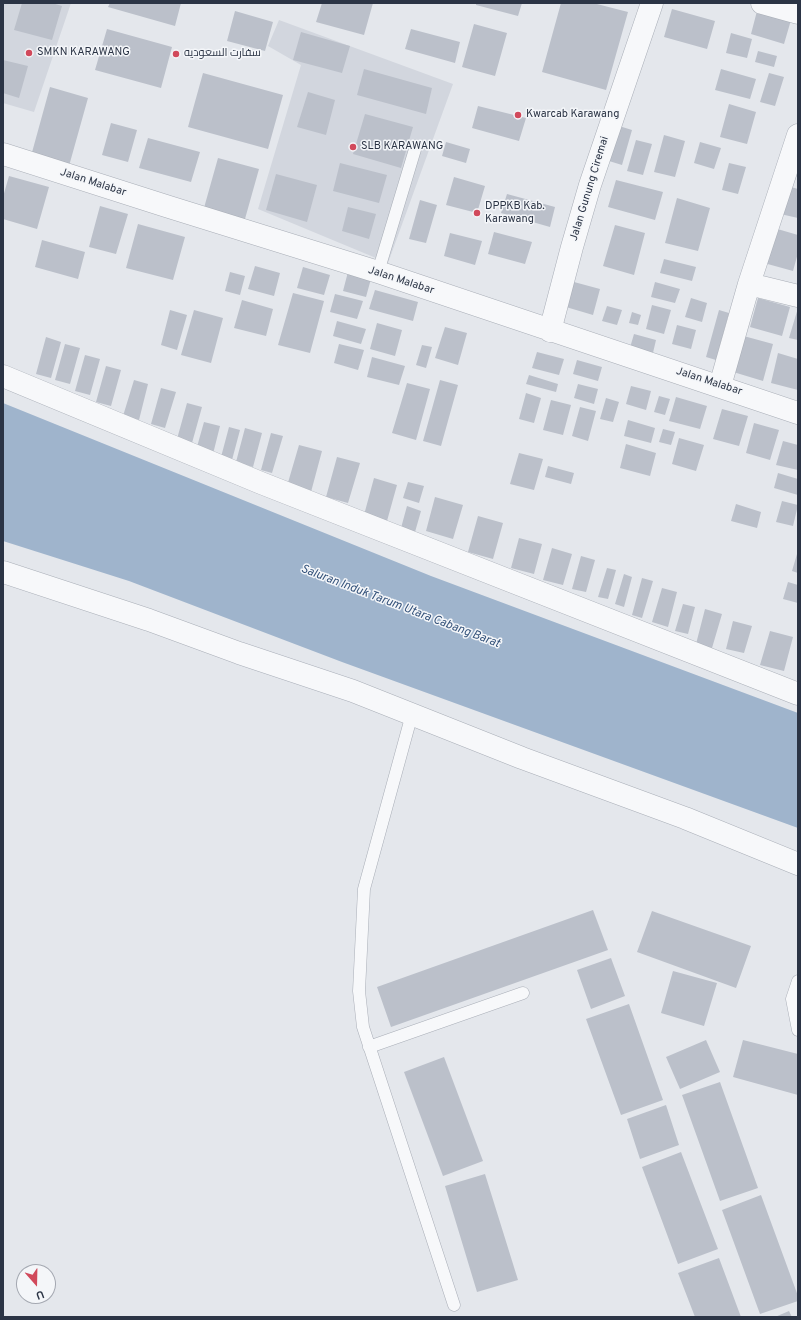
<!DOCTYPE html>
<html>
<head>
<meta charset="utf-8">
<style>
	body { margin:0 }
	#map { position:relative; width:801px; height:1320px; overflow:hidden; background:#e4e7ec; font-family:Overpass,sans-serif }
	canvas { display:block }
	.frame { position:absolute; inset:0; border:4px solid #2b3445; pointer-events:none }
	.north { position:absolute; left:16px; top:1264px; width:40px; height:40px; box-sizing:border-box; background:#f4f6f9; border:1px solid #a4a8b1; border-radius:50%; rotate:160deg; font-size:11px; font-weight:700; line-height:16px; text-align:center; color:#2b3445 }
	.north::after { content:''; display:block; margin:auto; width:14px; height:18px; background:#d1495b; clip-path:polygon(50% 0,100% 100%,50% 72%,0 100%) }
</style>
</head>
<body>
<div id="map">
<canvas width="801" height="1320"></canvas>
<div class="frame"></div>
<div class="north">U</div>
</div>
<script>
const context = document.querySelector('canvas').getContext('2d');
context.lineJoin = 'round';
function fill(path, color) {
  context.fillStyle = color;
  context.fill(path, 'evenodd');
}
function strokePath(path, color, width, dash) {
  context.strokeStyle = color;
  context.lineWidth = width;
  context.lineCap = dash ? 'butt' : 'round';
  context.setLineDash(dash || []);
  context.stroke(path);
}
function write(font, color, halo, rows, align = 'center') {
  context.font = font + ' Overpass,Cairo,sans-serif';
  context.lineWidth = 3;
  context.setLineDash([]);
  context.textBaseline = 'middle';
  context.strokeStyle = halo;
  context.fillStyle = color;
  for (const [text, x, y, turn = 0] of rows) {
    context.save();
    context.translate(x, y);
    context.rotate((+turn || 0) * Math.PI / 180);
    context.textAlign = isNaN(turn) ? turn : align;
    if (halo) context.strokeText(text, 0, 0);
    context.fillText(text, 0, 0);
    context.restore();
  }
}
const built = new Path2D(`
	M3,3h68l-37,109 -31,-9z
	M279,20l174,64 -65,179 -130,-54 43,-144 -33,-19z`);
const water = new Path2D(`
	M3,403l428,173 367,137v115l-456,-166 -213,-81 -126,-40z`);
const building = new Path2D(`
	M22,3h30l10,3 -10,34 -38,-10z
	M110,3h71l-6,23 -67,-19z
	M322,3h51l-9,32 -48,-13z
	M476,3h46l-4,13 -42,-11z
	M561,3h32l35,9 -22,78 -64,-18z
	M672,9l43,12 -8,28 -43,-12z
	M235,11l38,11 -8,29 -38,-10z
	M757,11l34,9 -7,24 -33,-10z
	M474,24l33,9 -12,43 -33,-9z
	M107,29l65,18 -11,41 -66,-18z
	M411,29l49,13 -5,21 -50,-14z
	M301,32l49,14 -8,27 -49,-13z
	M731,33l21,6 -5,19 -21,-5z
	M758,51l19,5 -3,11 -19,-5z
	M3,60l25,6 -9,32 -16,-5z
	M364,69l68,19 -6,26 -69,-19z
	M721,69l35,10 -6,20 -35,-9z
	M203,73l80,22 -15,54 -80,-22z
	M769,73l15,4 -9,29 -15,-4z
	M50,87l38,11 -19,68 -38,-10z
	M308,92l27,8 -9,35 -29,-8z
	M729,104l27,8 -9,32 -27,-7z
	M478,106l48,12 -7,23 -47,-13z
	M365,114l48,13 -12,41 -48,-14z
	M111,123l26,7 -9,32 -26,-7z
	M619,126l13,4 -10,35 -13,-4z
	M664,135l21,6 -10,36 -21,-5z
	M148,138l52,14 -9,30 -52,-14z
	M636,140l16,4 -9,31 -16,-4z
	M446,142l24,7 -4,14 -24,-7z
	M700,142l21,6 -7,21 -20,-6z
	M218,158l41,11 -16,57 -41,-11z
	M340,163l47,12 -8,28 -46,-12z
	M729,163l17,4 -8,27 -16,-4z
	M276,174l41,11 -10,37 -41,-12z
	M9,176l40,11 -12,42 -34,-10v-22z
	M454,177l31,9 -8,27 -31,-8z
	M616,180l47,12 -8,28 -47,-13z
	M784,185l14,4v29l-22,-5z
	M507,194l48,13 -5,20 -49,-14z
	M677,198l33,10 -12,43 -33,-8z
	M420,200l17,5 -11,38 -17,-4z
	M100,206l28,8 -12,40 -27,-7z
	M348,207l28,7 -7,25 -27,-8z
	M138,224l47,13 -12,43 -47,-12z
	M615,225l30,8 -11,42 -31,-9z
	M774,228l24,7v18l-5,18 -29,-8z
	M494,232l38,10 -7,22 -37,-10z
	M450,233l32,8 -7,24 -31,-9z
	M42,240l43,12 -7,27 -43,-12z
	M664,259l32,8 -4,14 -32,-8z
	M255,266l25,7 -6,23 -26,-7z
	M303,267l27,8 -6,20 -27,-7z
	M349,268l23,7 -6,22 -23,-6z
	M230,272l15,4 -5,19 -15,-4z
	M574,282l26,7 -7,26 -27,-8z
	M655,282l25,7 -5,14 -24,-6z
	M375,290l43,12 -5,19 -44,-12z
	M293,293l31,8 -14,52 -32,-8z
	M335,294l28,7 -6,18 -27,-7z
	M691,298l16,5 -5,19 -17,-5z
	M758,298l32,9 -8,29 -32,-9z
	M242,300l31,9 -7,27 -32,-8z
	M652,305l19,5 -7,24 -18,-5z
	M607,306l15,4 -5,15 -15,-4z
	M798,308v32l-9,-2z
	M170,310l17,5 -10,35 -16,-5z
	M194,310l29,8 -12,45 -30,-8z
	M719,310l10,3 -13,47 -10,-3z
	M632,312l9,3 -3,10 -9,-2z
	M337,321l29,8 -5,15 -28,-8z
	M377,323l25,7 -7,26 -25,-7z
	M677,325l19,5 -5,19 -19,-5z
	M445,327l22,6 -9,32 -23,-7z
	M634,334l22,6 -4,17 -23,-6z
	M740,335l33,9 -10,37 -33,-10z
	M46,337l15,5 -10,36 -15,-4z
	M65,344l15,4 -10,36 -15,-4z
	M339,344l25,6 -6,20 -24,-7z
	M422,345l10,2 -6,21 -10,-3z
	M537,352l27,7 -5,16 -27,-7z
	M778,353l20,6v31l-27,-7z
	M85,355l15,4 -10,36 -15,-4z
	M372,357l33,9 -6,19 -32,-8z
	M577,360l25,7 -4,14 -25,-7z
	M106,366l15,4 -10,36 -15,-4z
	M529,375l29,9 -2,8 -30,-8z
	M134,380l14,4 -9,36 -16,-4z
	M440,380l18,5 -17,61 -18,-5z
	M407,383l23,6 -14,51 -24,-7z
	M578,384l20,5 -4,15 -20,-6z
	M631,386l20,5 -5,19 -20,-6z
	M161,388l15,4 -11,36 -14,-4z
	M526,393l15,5 -7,25 -15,-4z
	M659,396l11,3 -5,16 -11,-3z
	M676,397l31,9 -7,23 -31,-8z
	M606,398l13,4 -6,20 -13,-3z
	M551,400l20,5 -8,30 -20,-5z
	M187,403l15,4 -10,36 -15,-4z
	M580,407l16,4 -8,30 -16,-5z
	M722,409l26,7 -9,30 -26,-7z
	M628,420l27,8 -4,15 -27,-7z
	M204,422l16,4 -8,32 -17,-4z
	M754,423l25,7 -9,30 -24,-7z
	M229,427l11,3 -8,30 -11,-3z
	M245,428l17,5 -9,34 -17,-5z
	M663,429l12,3 -4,13 -12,-3z
	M271,433l12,3 -11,37 -11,-3z
	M679,438l25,7 -8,26 -24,-7z
	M783,441l15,4v25l-22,-5z
	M626,444l30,9 -6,23 -30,-8z
	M299,445l23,6 -11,41 -24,-6z
	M519,453l24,6 -9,31 -24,-6z
	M337,457l23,6 -12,40 -22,-6z
	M548,466l26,7 -3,11 -26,-7z
	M778,473l20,6v16l-24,-7z
	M374,478l23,7 -10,36 -23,-6z
	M408,482l16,4 -5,17 -16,-5z
	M435,497l28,8 -10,34 -27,-8z
	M782,501l16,4 -5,21 -17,-4z
	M736,504l25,8 -4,16 -26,-7z
	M407,506l14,5 -6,21 -14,-4z
	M478,516l25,7 -10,36 -25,-7z
	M519,538l23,6 -8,30 -23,-6z
	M552,548l20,6 -9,31 -20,-5z
	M797,554h1v19l-6,-2z
	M581,556l14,4 -9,32 -14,-3z
	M607,568l9,2 -8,29 -10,-2z
	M624,574l8,3 -8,30 -9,-3z
	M642,578l11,3 -11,37 -10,-3z
	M788,582l10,3v18l-15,-4z
	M662,588l15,4 -9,35 -16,-5z
	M683,604l12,3 -7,27 -13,-3z
	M705,609l17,5 -10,34 -16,-4z
	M733,621l19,5 -8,27 -18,-4z
	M770,631l23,6 -9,34 -24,-6z
	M593,910l15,40 -217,77 -14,-40z
	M652,911l99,35 -15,42 -99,-36z
	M611,958l14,38 -34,13 -14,-39z
	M673,971l44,12 -13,43 -43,-13z
	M629,1004l34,96 -42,15 -35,-96z
	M706,1040l14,32 -40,17 -14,-32z
	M743,1040l55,14v41l-65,-18z
	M444,1057l39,104 -40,15 -39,-104z
	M720,1082l38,106 -38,13 -38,-106z
	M666,1105l13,40 -39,14 -13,-40z
	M681,1152l37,97 -40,15 -36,-97z
	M485,1174l33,106 -41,12 -32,-106z
	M761,1195l37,101v5l-38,13 -38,-104z
	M719,1258l22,59h-46l-17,-44z
	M789,1311l3,6h-17z`);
const lane = new Path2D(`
	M378,272l38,-126
	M412,714l-48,175 -5,102 4,36 91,278
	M798,981l-6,18 6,31
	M369,1047l154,-54`);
const street = new Path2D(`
	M762,3l36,10
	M3,154l163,52 212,66 420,141
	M749,284l49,12
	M550,331l22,-84 18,-62 62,-182
	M3,376l258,107 537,211
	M720,386l29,-102 49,-149
	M3,572l146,48 90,33 114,38 169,67 163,60 113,46`);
const markers = [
	[29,53,4,"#d1495b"],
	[176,54,4,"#d1495b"],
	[518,115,4,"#d1495b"],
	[353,147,4,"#d1495b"],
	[477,213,4,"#d1495b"]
];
const poiNames = [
	["SMKN KARAWANG",37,53],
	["سفارت السعوديه",184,54],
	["Kwarcab Karawang",526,115],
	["SLB KARAWANG",361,147],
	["DPPKB Kab.",485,207],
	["Karawang",485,220]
];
const streetNames = [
	["Jalan Malabar",93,183,18],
	["Jalan Gunung Ciremai",590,189,-73],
	["Jalan Malabar",401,281,18],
	["Jalan Malabar",709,382,18]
];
const waterNames = [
	["Saluran Induk Tarum Utara Cabang Barat",400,607,21]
];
fill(built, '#d2d6de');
fill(water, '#9fb4cc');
fill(building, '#bbc0ca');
strokePath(lane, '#a9aeb7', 13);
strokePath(street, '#a9aeb7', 23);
strokePath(lane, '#f7f8fa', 12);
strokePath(street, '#f7f8fa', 22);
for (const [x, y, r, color] of markers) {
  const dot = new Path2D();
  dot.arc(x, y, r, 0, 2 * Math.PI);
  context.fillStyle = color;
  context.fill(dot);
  strokePath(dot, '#f4f6f9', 1.5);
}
write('11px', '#2b3445', '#f4f6f9', poiNames, 'left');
write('11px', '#2b3445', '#f4f6f9', streetNames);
write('italic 12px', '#34527a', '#f4f6f9', waterNames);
</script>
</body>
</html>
